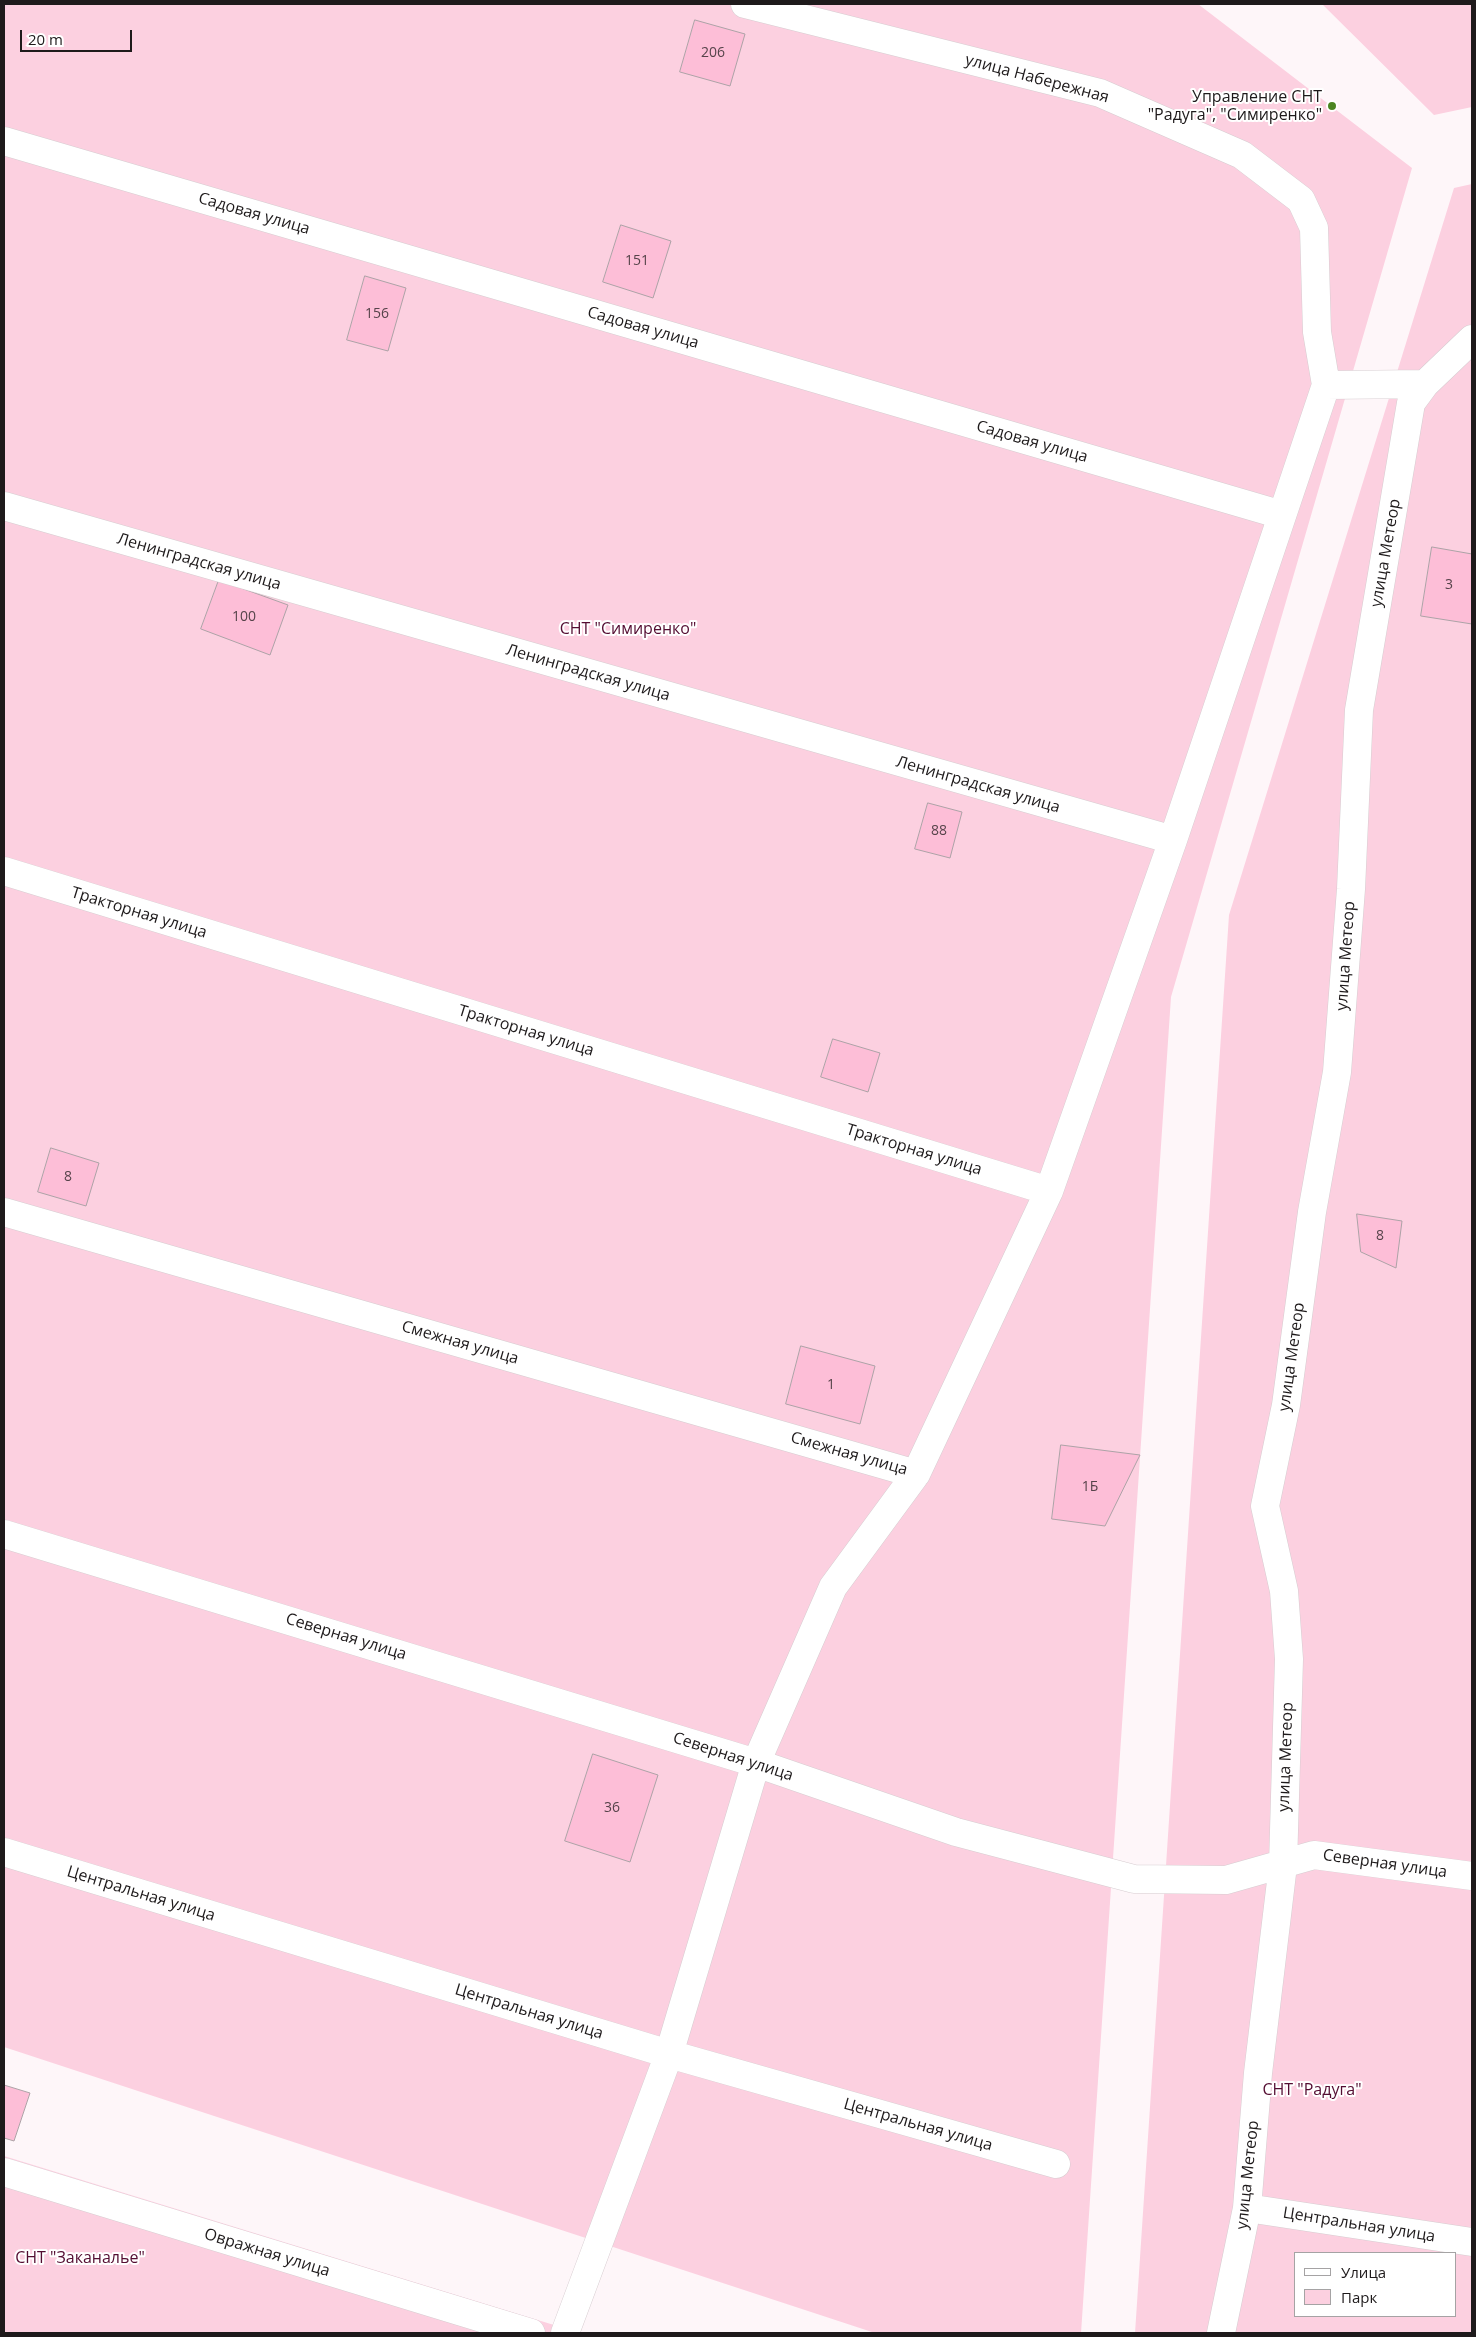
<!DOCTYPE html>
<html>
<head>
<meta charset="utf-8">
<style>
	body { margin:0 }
	#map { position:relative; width:1476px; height:2337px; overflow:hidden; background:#fef6f9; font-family:"Open Sans",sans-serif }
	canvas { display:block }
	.frame { position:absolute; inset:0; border:5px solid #1e1a1b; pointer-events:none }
	.legend { position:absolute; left:1294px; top:2252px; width:162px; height:65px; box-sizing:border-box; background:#fff; border:1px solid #a5a3a4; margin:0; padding:6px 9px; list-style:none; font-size:15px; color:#1e1a1b }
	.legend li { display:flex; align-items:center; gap:10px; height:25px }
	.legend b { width:25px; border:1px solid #a5a3a4 }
	.scale { position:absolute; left:20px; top:30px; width:112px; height:22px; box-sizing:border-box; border:2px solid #1e1a1b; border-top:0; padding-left:6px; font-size:15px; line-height:18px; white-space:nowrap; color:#1e1a1b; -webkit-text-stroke:4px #fff; paint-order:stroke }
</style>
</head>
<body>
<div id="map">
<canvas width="1476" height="2337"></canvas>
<div class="frame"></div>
<ul class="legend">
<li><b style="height:6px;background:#fff"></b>Улица</li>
<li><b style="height:14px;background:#fcd0e0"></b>Парк</li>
</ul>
<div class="scale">20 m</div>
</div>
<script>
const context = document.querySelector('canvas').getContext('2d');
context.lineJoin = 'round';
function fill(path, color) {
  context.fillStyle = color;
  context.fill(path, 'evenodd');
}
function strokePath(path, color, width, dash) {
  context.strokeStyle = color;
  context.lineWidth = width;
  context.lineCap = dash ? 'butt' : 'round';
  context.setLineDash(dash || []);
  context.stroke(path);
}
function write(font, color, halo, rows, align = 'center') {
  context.font = font + ' "Open Sans",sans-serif';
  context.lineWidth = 4;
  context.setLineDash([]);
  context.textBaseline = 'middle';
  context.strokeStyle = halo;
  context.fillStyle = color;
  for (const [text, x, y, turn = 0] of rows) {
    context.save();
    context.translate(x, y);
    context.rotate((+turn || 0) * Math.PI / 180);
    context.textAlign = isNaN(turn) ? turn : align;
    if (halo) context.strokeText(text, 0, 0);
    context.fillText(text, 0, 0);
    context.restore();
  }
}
const green = new Path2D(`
	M4,4h1194l214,164 -241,829 -90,1336h-206l-871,-286z
	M1322,4h150v103l-38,8z
	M1472,184v2149h-337l94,-1418 225,-727zM1295,2253h160v63h-160z
	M4,2156l576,177h-576z`);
const building = new Path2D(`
	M695,20l50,14 -15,52 -50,-14z
	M621,225l50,16 -18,57 -50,-16z
	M365,276l41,12 -18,63 -41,-11z
	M1432,547l40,7v70l-51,-8z
	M219,580l69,25 -18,50 -69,-26z
	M928,803l34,9 -12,46 -35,-9z
	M833,1039l47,14 -12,39 -47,-15z
	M51,1148l48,15 -13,43 -48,-14z
	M1357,1214l45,7 -6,47 -35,-16z
	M801,1346l74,20 -15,58 -74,-20z
	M1061,1445l79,10 -35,71 -53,-7z
	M593,1754l65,21 -28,87 -65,-21z
	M4,2085l26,8 -16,48 -10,-3z`);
const minor = new Path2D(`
	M4,141l1278,374
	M1326,385l99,-1 47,-45
	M4,506l1169,334
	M4,871l1045,320
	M4,1212l912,262
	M4,1534l752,229 200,69 178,47 92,1 88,-25 158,21
	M4,1852l665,202 387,110
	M4,2172l527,161
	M1247,2208l225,34
	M565,2333l104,-279 87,-291 77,-176 83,-113 133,-283 124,-351 153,-455 -9,-53 -3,-104 -13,-28 -59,-45 -142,-62 -355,-89
	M1221,2333l26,-125 11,-135 25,-208 6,-206 -5,-68 -19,-85 21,-101 26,-193 25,-140 14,-183 8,-179 52,-307 14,-19`);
const markers = [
	[1332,106,5,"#4b8521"]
];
const numberNames = [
	["206",713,53],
	["151",637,261],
	["156",377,314],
	["3",1449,585],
	["100",244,617],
	["88",939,831],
	["8",68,1177],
	["8",1380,1236],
	["1",831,1385],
	["1Б",1090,1487],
	["36",612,1808]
];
const streetNames = [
	["улица Набережная",1037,79,15],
	["Садовая улица",254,214,16],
	["Садовая улица",643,328,16],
	["Садовая улица",1032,442,16],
	["улица Метеор",1386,553,-80],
	["Ленинградская улица",199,562,16],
	["Ленинградская улица",588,673,16],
	["Ленинградская улица",978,785,16],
	["Тракторная улица",139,913,17],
	["улица Метеор",1346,956,-86],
	["Тракторная улица",526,1031,17],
	["Тракторная улица",914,1150,17],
	["Смежная улица",460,1343,16],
	["улица Метеор",1292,1357,-82],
	["Смежная улица",849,1454,16],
	["Северная улица",346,1637,17],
	["Северная улица",733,1757,18],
	["улица Метеор",1286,1757,-88],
	["Северная улица",1385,1864,8],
	["Центральная улица",141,1894,17],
	["Центральная улица",529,2012,17],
	["Центральная улица",918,2125,16],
	["улица Метеор",1248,2175,-84],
	["Центральная улица",1359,2225,9],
	["Овражная улица",267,2253,17]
];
const poiNames = [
	["Управление СНТ",1322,97],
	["\"Радуга\", \"Симиренко\"",1322,115]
];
const parkNames = [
	["СНТ \"Симиренко\"",628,629],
	["СНТ \"Радуга\"",1312,2090],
	["СНТ \"Заканалье\"",80,2258]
];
fill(green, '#fcd0e0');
fill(building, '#fdbed7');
strokePath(building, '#ada3a7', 1);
strokePath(minor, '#d7cdd1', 29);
strokePath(minor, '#fff', 28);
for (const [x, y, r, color] of markers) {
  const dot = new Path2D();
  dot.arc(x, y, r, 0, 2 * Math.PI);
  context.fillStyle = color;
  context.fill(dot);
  strokePath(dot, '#fff', 2);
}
write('14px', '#56434a', null, numberNames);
write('16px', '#1e1a1b', '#fff', streetNames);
write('16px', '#1e1a1b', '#fff', poiNames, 'right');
write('16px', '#540d32', '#fff', parkNames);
</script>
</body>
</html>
